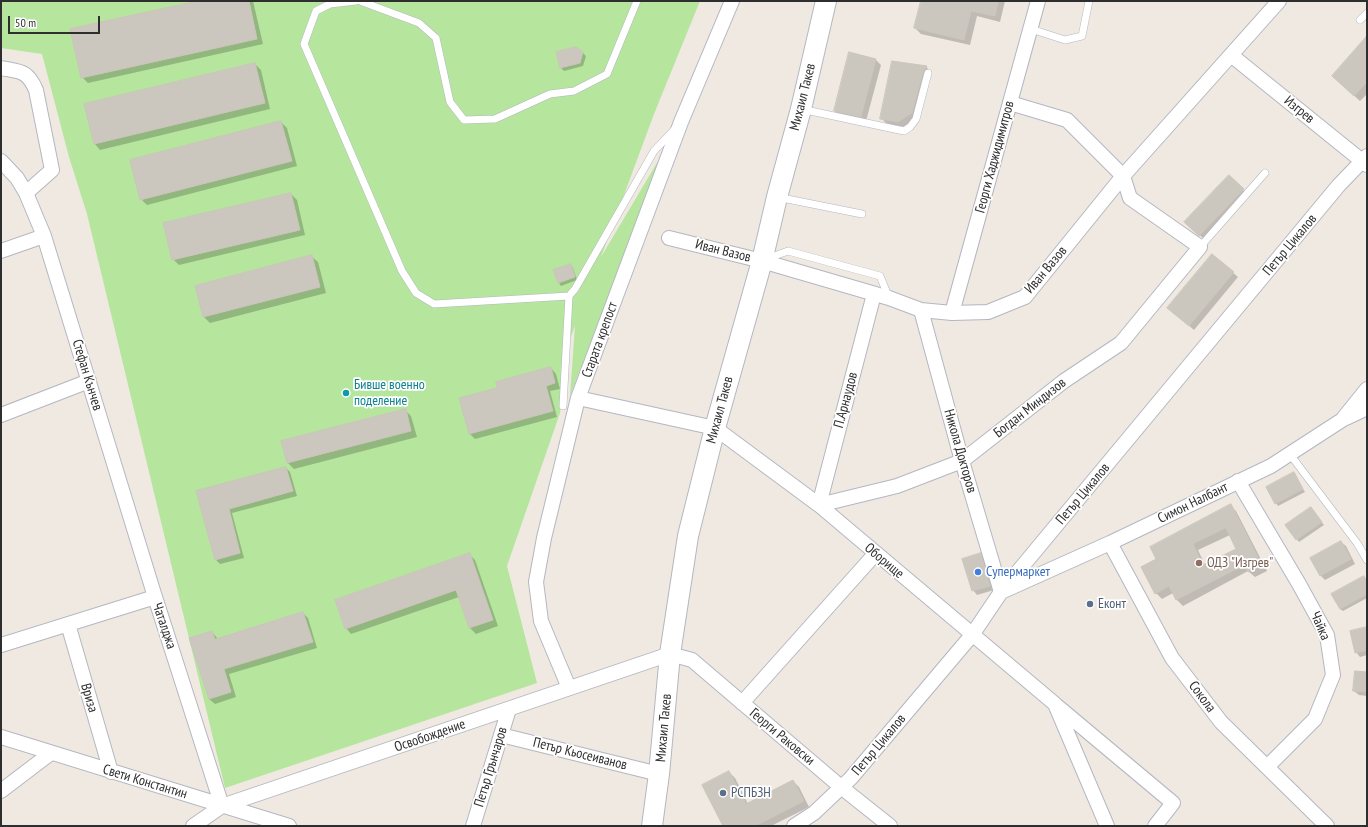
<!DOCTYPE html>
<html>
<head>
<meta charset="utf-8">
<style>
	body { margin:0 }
	#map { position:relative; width:1368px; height:827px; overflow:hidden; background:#efe9e1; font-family:"PT Sans Narrow",sans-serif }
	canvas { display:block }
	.frame { position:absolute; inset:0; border:2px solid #2e2e2e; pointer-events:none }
	.scale { position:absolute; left:8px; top:16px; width:92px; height:18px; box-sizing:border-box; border:2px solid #2e2e2e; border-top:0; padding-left:5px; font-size:12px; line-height:14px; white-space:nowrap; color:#2e2e2e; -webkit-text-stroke:3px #fff; paint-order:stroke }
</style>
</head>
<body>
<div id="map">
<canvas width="1368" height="827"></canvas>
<div class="frame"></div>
<div class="scale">50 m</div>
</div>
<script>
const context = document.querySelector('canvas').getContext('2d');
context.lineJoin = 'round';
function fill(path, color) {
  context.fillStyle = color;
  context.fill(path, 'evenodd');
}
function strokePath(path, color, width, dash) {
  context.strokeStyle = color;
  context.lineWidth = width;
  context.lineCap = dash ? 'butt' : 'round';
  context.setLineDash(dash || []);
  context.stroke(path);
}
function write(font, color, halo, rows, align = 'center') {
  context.font = font + ' "PT Sans Narrow",sans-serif';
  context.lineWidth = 3.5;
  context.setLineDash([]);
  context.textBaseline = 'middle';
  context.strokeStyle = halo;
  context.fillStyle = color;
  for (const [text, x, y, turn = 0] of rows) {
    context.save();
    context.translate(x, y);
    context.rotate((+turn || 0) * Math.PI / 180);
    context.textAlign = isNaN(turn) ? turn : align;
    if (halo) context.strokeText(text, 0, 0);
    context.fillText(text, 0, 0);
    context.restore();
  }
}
const green = new Path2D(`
	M1,1h699l-46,113 -53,143 63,-106 -94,245 5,-70 -7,18 -8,69 -53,153 30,117 -312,105 -138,-574 -18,-57 -27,-103 -41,-6z`);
const shadow = new Path2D(`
	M202,1h51l10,43 -175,39 -6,-6z
	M919,1h86l-5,21 -23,-6 -7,29 -49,-11 -6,-6 7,-26z
	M1367,38v56l-7,7 -21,-19z
	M557,53h26l3,3 -3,10 -19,5 -3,-3z
	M850,53l26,7 5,5 -15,56 -25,-5 -6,-5z
	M255,64l6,6 9,39 -170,41 -5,-6 -10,-39z
	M926,67l6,5 -3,6 -11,41 -13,8 -18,-3 -6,-6z
	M281,122l6,6 10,38 -150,39 -6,-6z
	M1229,176l18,18 -43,45 -19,-17z
	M291,194l6,6 8,35 -126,30 -6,-6z
	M1213,256l25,21 -44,53 -21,-18z
	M312,257l6,5 8,31 -116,30 -6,-6z
	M571,265l2,3 4,12 -16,6 -2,-3z
	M551,368l5,6 4,15 -10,2 7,26 -82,22 -5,-5 -10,-35 38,-11z
	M405,410l6,6 6,21 -123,32 -6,-6z
	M286,468l4,4 7,24 -65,17 12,45 -24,6 -4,-4 -19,-69z
	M1294,474l11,18 -27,14 -2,-3z
	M1230,506l6,5 31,60 -12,6 -7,-6 -65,35 -6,-6 -4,-7 -11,6 -6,-6 2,-34zM1230,535l7,14 -32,16 -7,-15z
	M1311,508l13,17 -25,17 -13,-17z
	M1341,542l5,4 9,18 -30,16 -4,-4 -10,-17z
	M469,554l6,6 23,66 -22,8 -6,-6 -11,-31 -108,37 -5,-6z
	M980,555l5,4 9,31 -17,5 -4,-5z
	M1363,577l4,5v16l-24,13 -3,-2z
	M303,613l5,5 9,30 -88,26 7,23 -21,7 -6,-5 3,-67 6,7z
	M1367,628v27l-7,2 -4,-5z
	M1367,673v23l-8,-1 -5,-4z
	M729,772l6,6 13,26 45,-23 6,6 10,20 -38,19h-47z`);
const building = new Path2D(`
	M198,1h51l8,38 -176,39 -11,-49z
	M921,1h77l-3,15 -24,-5 -7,29 -50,-12z
	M1367,36v46l-13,14 -22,-20z
	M576,47l7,5 -3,11 -20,5 -4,-16z
	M849,52l27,7 -15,58 -27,-6z
	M892,61l35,5 -4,6 -11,41 -14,9 -18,-3z
	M255,63l10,40 -171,41 -10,-40z
	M281,121l11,40 -152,39 -10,-40z
	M1229,175l15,14 -45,47 -15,-14z
	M291,193l9,37 -128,30 -9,-37z
	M1212,254l22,18 -45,54 -22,-18z
	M312,255l8,32 -117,30 -8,-31z
	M571,264l4,13 -17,6 -5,-13z
	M551,367l4,16 -9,3 7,25 -84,23 -10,-36 38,-10 -1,-6z
	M406,409l5,22 -124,32 -6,-22z
	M286,467l7,24 -64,18 11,44 -25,7 -19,-69z
	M1294,472l9,17 -28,15 -9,-17z
	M1231,504l31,61 -14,7 -4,-7 -68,35 -7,-14 -14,8 -14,-27 15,-8 -6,-12zM1226,528l10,21 -33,16 -10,-21z
	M1311,507l11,15 -26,18 -11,-15z
	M1341,541l10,18 -31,17 -10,-18z
	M470,553l23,67 -24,8 -13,-38 -111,39 -10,-29z
	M981,553l9,33 -18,5 -10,-32z
	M1364,576l3,6v12l-27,15 -9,-15z
	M303,612l10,30 -89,27 7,23 -22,7 -20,-61 23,-7 3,8z
	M1367,627v23l-12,3 -5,-22z
	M1355,671l12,1v20l-14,-1z
	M729,771l17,33 47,-24 11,21 -49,25h-32l-21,-41z`);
const service = new Path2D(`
	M356,1l-26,3 -14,7 -12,33 98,227 14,22 18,11 135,-8
	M360,1l59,22 17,15 14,64 14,18 31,-1 55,-25 24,-3 33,-17 30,-73
	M1360,20l7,-7
	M1031,29l34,11 17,-4 7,-35
	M801,109l103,22 6,-4 6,-8 12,-46
	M777,197l85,17
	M1200,247l65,-74
	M766,259l22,-8 92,25 9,22
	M563,406l6,-110 6,-7 79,-138 20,-21
	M1289,453l68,90 10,17`);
const minor = new Path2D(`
	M1231,55l136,110
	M1,68c20,4 26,2 35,22l16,80 -26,23
	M1,161l16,17 9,15 18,43 111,361
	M669,238l93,23 127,37 32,12 31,3 36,-1 37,-15 98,-121 156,-175
	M1,251l43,-15
	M874,294l-55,211 78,-19 65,-25 102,-80 57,-38 79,-96 -70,-49 -7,-22 -56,-56 -57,-17
	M921,310l41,151 39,131 109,-49 161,-77 71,-46 25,-31
	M952,313l86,-312
	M578,398l137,30 104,77 236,199 52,122
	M1,415l88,-34
	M1346,418l21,-10
	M1238,481l61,103 28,51 6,40 -18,44 -48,48
	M1110,543l62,115 49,64 106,104
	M68,624l43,148
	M1,645l154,-48 67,209
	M569,688l-28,-67 -5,-39 8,-44 34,-140 103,-276 51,-121
	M742,703l134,-150
	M1057,706l116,97 -18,23
	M501,735l158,39
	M1,737l288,89
	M1,791l50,-38
	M193,826l29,-20 448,-152 22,6 149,127 49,39
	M473,826l36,-117
	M794,826l20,-13 37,-35 121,-143 29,-43 338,-407 28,-29`);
const secondary = new Path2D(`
	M652,826l7,-52 11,-120 18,-118 27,-108 47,-167 15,-64 24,-88 25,-108`);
const markers = [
	[346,393,4,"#0f9aa8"],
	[1199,563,4,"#8d6e63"],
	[978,572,4,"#3f7fe0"],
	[1090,604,4,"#5c6f8a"],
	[723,793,4,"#5c6f8a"]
];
const streetNames = [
	["Михаил Такев",803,97,-76],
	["Изгрев",1299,110,39],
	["Георги Хаджидимитров",995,157,-75],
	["Петър Цикалов",1290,245,-50],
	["Иван Вазов",723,251,14],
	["Иван Вазов",1046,270,-50],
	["Старата крепост",600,340,-70],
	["Стефан Кънчев",87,375,73],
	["П.Арнаудов",846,400,-75],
	["Богдан Миндизов",1030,408,-38],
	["Михаил Такев",720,410,-75],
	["Никола Докторов",960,451,74],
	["Петър Цикалов",1083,494,-50],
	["Симон Налбант",1193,503,-26],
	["Оборище",884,561,40],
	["Чаталджа",164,626,71],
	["Чайка",1320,626,67],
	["Сокола",1202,697,53],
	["Вриза",89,698,74],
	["Михаил Такев",664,728,-85],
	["Освобождение",430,736,-19],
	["Георги Раковски",782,737,40],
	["Петър Цикалов",879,745,-50],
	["Петър Кьосеиванов",580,754,14],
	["Петър Грънчаров",491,767,-73],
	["Свети Константин",145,782,17]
];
const cultureNames = [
	["Бивше военно",354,385],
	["поделение",354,401]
];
const educationNames = [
	["ОДЗ \"Изгрев\"",1207,563]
];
const shopNames = [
	["Супермаркет",986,572]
];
const serviceNames = [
	["Еконт",1098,604],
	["РСПБЗН",731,793]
];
fill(green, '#b6e59e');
fill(shadow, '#0003');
fill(building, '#cbc7bf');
strokePath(building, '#cbc5ba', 1);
strokePath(service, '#b4b7c1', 8);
strokePath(minor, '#b4b7c1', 16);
strokePath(secondary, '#b4b7c1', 22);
strokePath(service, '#fff', 7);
strokePath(minor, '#fff', 14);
strokePath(secondary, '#fff', 20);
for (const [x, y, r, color] of markers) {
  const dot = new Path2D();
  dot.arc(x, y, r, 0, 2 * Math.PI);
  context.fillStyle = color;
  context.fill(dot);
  strokePath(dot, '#fff', 1.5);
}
write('14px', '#2e2e2e', '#fff', streetNames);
write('14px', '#0d838f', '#fff', cultureNames, 'left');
write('14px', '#785e54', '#fff', educationNames, 'left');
write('14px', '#366cbe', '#fff', shopNames, 'left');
write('14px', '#4e5e75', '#fff', serviceNames, 'left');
</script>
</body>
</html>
